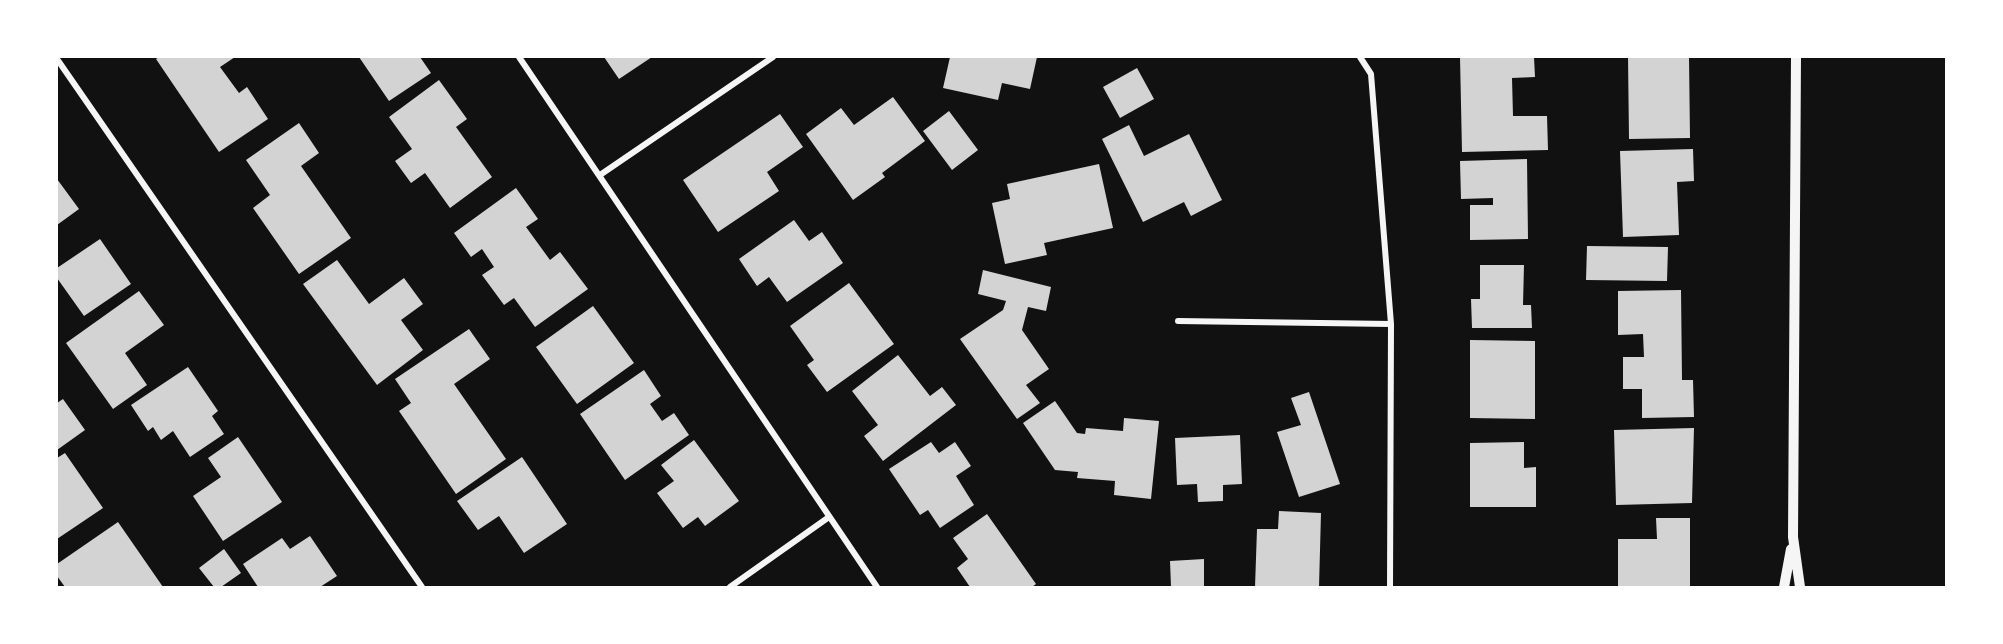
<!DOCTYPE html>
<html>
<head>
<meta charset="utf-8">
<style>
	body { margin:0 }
	#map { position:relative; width:2003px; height:644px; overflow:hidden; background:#111; font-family:Mulish,sans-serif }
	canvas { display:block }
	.frame { position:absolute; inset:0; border:58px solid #fff; pointer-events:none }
</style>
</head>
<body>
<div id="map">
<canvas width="2003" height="644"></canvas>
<div class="frame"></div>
</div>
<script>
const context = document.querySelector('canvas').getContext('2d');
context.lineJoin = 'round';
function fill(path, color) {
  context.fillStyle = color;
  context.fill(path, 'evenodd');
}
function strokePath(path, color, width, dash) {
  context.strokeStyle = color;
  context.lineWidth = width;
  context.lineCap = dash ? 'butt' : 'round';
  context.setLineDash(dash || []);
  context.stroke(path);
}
const building = new Path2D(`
	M159,57h76l-15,10 19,26 8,-6 21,32 -49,33 -63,-93z
	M359,57h61l11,16 -42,28z
	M604,57h48l-33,22z
	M950,57h87l-7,32 -28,-6 -4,17 -55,-12z
	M1460,57h74l1,20 -23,1 1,38h34l1,34 -86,2z
	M1628,57h61l1,81 -61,1z
	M1137,68l17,31 -34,19 -17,-31z
	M439,80l28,39 -11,8 36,50 -42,31 -25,-35 -14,10 -16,-22 17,-12 -23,-32z
	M893,97l32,44 -43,32 3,4 -32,23 -47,-66 35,-26 13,17z
	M949,111l29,39 -26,20 -29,-39z
	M780,114l23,33 -36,25 12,19 -61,41 -35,-52z
	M299,123l20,30 -18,13 50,72 -52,36 -46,-66 17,-13 -24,-35z
	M1129,125l15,31 45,-22 33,66 -31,16 -7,-14 -41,20 -41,-83z
	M1693,149l1,32 -17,1 2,53 -56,2 -3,-86z
	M1527,159l1,80 -58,1v-35h23v-7l-32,1 -1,-38z
	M1099,164l14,64 -69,15 3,12 -42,9 -13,-61 18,-4 -3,-15z
	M57,179l22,30 -22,16z
	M516,188l22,31 -12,8 24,33 10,-8 28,37 -53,38 -21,-29 -10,7 -22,-30 12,-8 -12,-18 -11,8 -17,-24z
	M794,220l15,21 13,-9 21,31 -56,39 -18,-25 -12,9 -18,-27z
	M100,239l31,45 -47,32 -27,-38v-10z
	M1587,246l81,1 -1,34 -81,-1z
	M337,260l32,44 35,-26 19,26 -22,16 22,30 -46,35 -74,-101z
	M1480,265h44l-1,40h8l1,23h-60l-1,-29h9z
	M983,270l68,17 -5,24 -18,-4 -6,23 27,39 -23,16 14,18 -23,16 -57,-80 43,-29 3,-9 -28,-7z
	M849,283l45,61 -67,48 -20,-27 7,-5 -24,-34z
	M1681,290l1,90h11l1,37 -52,1v-29h-19v-32h21l-1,-23 -25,1v-44z
	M139,291l25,34 -39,28 22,32 -34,24 -47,-66z
	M593,306l41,57 -57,41 -41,-57z
	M469,329l21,30 -36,25 52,75 -50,35 -57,-83 12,-8 -16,-24z
	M1470,340l65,1v78l-65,-1z
	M898,355l32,41 12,-9 14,18 -73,56 -19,-25 14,-11 -26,-34z
	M188,367l30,44 -6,5 12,18 -34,23 -17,-26 -12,9 -8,-13 -5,4 -17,-26z
	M644,370l17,26 -11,8 12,17 12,-8 15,22 -64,45 -45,-66z
	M1309,392l31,92 -41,13 -22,-65 24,-7 -10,-27z
	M63,399l22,31 -28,20v-47z
	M1055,401l22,32 8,1 1,-6 37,3 1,-13 35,3 -8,78 -37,-4 1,-14 -38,-3 1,-6 -23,-2 -32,-47z
	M1694,428l-2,75 -76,2 -2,-75z
	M1240,435l2,49 -19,1v16l-25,1 -1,-18 -20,1 -2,-47z
	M238,437l44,65 -59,39 -30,-45 28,-19 -13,-19z
	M694,440l45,61 -34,25 -7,-9 -15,11 -26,-35 17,-12 -13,-16z
	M931,442l8,11 16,-11 16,24 -15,10 18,29 -34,23 -12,-18 -8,5 -31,-46z
	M1524,442v26l12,-1v40h-66v-64z
	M65,453l38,55 -46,31v-81z
	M522,457l45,67 -43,29 -25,-37 -21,14 -21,-29z
	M1279,511l42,2 -2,74h-64l2,-58h21z
	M987,514l49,70 -4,3h-62l-13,-19 11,-9 -15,-21z
	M1656,518h34v69h-72v-48h39z
	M118,522l45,65h-98l-8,-11v-12z
	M310,536l27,40 -17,11h-62l-15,-23 39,-26 8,11z
	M224,549l17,24 -20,14h-7l-15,-19z
	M1204,559v28h-33l-1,-26z`);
const minor = new Path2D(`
	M519,57l358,530
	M1360,57l11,17 20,250 -1,263
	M57,59l365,528
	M600,175l173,-118
	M1178,321l213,3
	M730,587l99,-70`);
const tertiary = new Path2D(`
	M1796,57l-3,480 7,50
	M1784,587l7,-38`);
fill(building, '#d3d3d3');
strokePath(minor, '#f5f5f5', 6);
strokePath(tertiary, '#f5f5f5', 10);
</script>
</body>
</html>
